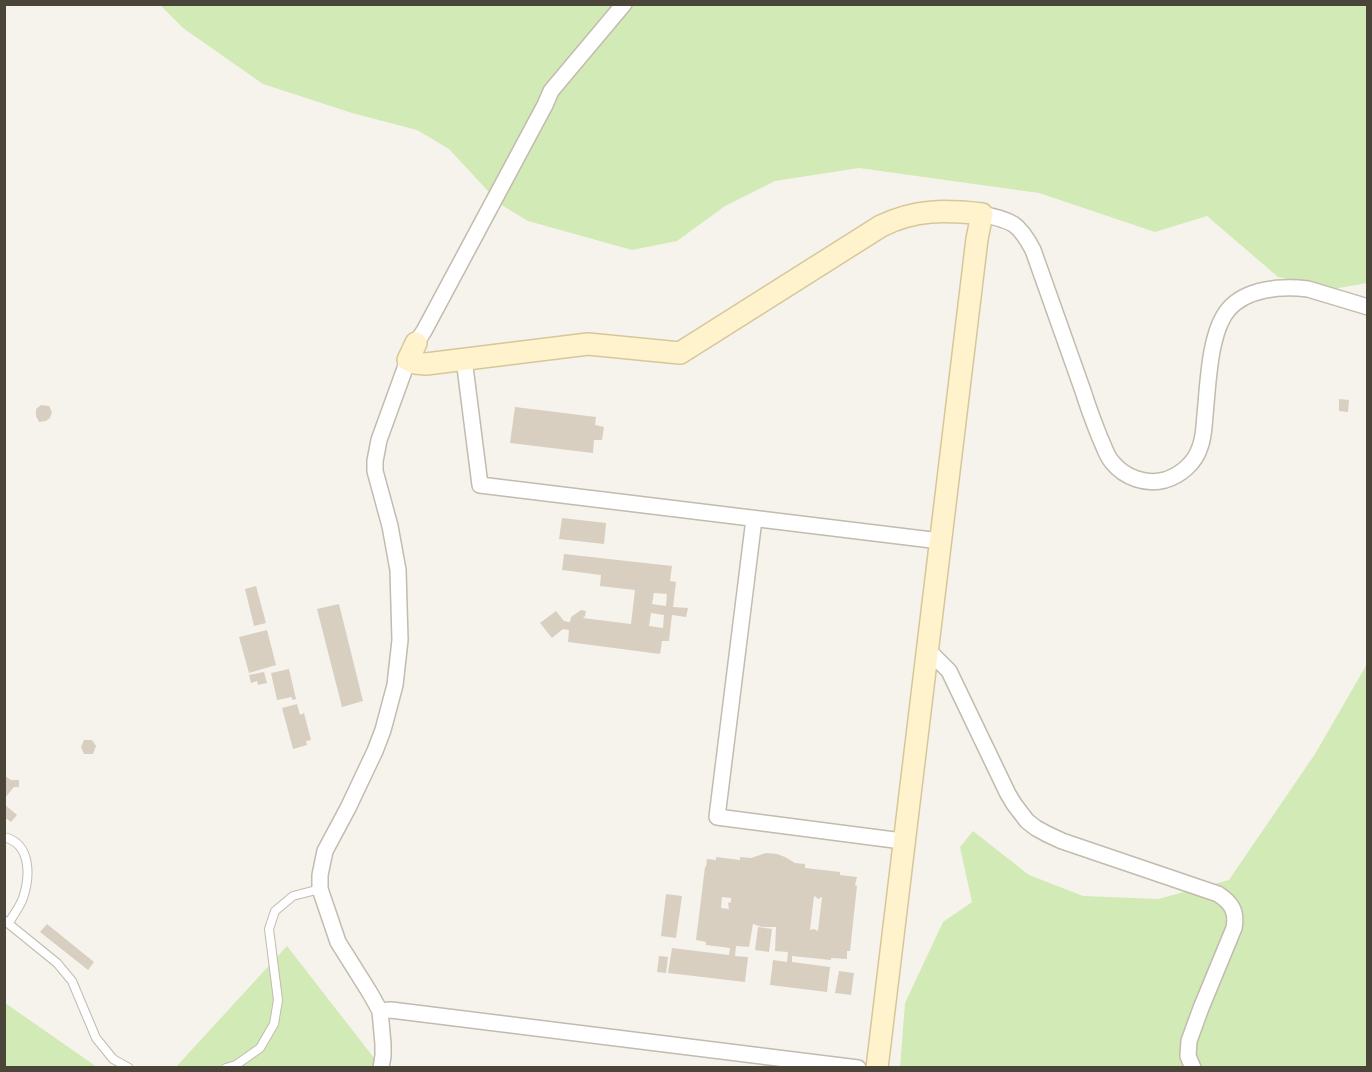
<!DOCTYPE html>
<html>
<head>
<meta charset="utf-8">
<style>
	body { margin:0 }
	#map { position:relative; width:1372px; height:1072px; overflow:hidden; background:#f6f3ec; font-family:"Space Grotesk",sans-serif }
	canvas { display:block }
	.frame { position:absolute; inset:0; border:6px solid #4b4439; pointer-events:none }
</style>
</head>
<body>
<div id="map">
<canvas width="1372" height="1072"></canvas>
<div class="frame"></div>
</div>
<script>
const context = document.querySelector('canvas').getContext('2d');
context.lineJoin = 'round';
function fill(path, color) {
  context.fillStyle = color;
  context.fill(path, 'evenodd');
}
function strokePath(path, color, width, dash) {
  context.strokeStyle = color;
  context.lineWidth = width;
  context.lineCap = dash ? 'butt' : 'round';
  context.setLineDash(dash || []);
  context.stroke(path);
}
const green = new Path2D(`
	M160,5h1207v278l-34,6 -55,-12 -71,-61 -52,16 -116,-39 -180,-25 -84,13 -50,25 -48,35 -45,9 -104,-29 -28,-17 -51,-55 -32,-19 -65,-17 -89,-29 -80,-56z
	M1367,664v403l-467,1 5,-65 38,-81 29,-20 -12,-55 13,-16 56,44 54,21 75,3 71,-19 86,-126z
	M287,946l94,121 -206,1z
	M5,1003l92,64h-92z`);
const building = new Path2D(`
	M1339,399l10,1 -1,12 -9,-1z
	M41,405l8,1 3,6 -2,6 -4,3 -7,1 -3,-6v-7z
	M515,407l81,10 -1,8 9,2 -2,13h-8l-1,13 -83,-10z
	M562,518l44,5 -2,21 -45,-5z
	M564,554l108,12 -2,15 6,1 -3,25 15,1 -2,9 -14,-2 -3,26h-7l-2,13 -92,-12 1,-12 -6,-1 -11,9 -12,-15 16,-12 8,10 6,1 1,-5 10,-7 5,1 -1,5 -2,2 48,6 4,-34 -35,-4 1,-11 -39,-5zM654,593l13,1 -1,12 -14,-2zM651,613l13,2 -1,13 -14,-2z
	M256,586l10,37 -12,3 -9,-37z
	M339,604l24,97 -21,6 -25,-98z
	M267,630l9,35 -27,8 -10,-36z
	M289,669l7,30 -4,1v-3l-15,3 -6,-27z
	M264,672l3,11 -9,2 -1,-4 -6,2 -2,-8z
	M297,704l3,11 4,-2 7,27 -5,1 1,4 -14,4 -11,-41z
	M84,740h8l4,6 -3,8h-9l-3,-7z
	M4,775l7,5h8v7h-5l-10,12z
	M4,804l13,11 -6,7 -7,-5z
	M766,853l11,1 8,3 10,6 10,1v4l35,4v3l17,2 -2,8 2,1 -7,65h-3v8l-16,-1v2l-39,-4v6l38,5 -3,25 -57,-7 3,-25 14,2 1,-10 -13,-1 1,-24h-14l-9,-3 -4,23 -13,-1 -1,10 13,1 -3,25 -77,-9 4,-25 57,7 1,-7 -24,-3v-3l-10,-2 9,-73h1l1,-8 9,1v-3l24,3v-3l11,1zM814,896l2,1 2,2 4,-2 -4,34 -4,-2 -4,1zM722,897l9,1v4l-3,1 1,6 -8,-1z
	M666,894l16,2 -6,42 -15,-2z
	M47,924l47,38 -6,8 -48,-38z
	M758,927l14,2 -3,23 -14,-2z
	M659,956l9,1 -2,16 -9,-1z
	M839,971l15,2 -3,22 -16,-2z`);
const lane = new Path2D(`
	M4,837c28,7 26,40 19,61 -3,9 -10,17 -14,25
	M4,920l53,43 15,18 24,57 17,21 16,9
	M226,1068l10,-3 24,-17 14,-24 4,-24 -9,-71 6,-18 18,-15 27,-7`);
const street = new Path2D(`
	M982,214c30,7 36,8 51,36 17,47 33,94 50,141 5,16 11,32 17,47 4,8 6,17 12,24 13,16 34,23 53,18 16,-5 30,-17 35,-33 4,-10 4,-21 5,-32 3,-29 4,-82 23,-105 18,-22 54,-24 80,-21l60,18
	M416,343l8,-12 121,-226 6,-14 73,-87
	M464,359l16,126 460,56
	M754,519l-37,298 185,24
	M926,648l23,23 59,123 6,10 13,17 9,7 11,6 15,7 156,53c14,9 19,18 16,34l-33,80 -12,33 -1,15 5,12
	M380,1011l11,-1 467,58
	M381,1068l2,-12v-12l-3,-33 -10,-18 -32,-51 -18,-53v-14l5,-24 23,-43 27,-57 8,-21 12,-45 5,-45 -2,-70 -8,-44 -15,-55v-10l4,-21 29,-80`);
const secondary = new Path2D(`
	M416,343l-8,17 7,3 11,1 162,-20 92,9 201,-127c35,-17 64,-16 101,-12l-5,25c-34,276 -69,552 -100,829`);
fill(green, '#d2eab5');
fill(building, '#d8cfc1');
strokePath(lane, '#c2bbae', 10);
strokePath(street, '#c2bbae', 18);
strokePath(secondary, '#d6c79b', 24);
strokePath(lane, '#fff', 8);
strokePath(street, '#fff', 15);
strokePath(secondary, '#fff3cd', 21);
</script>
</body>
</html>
